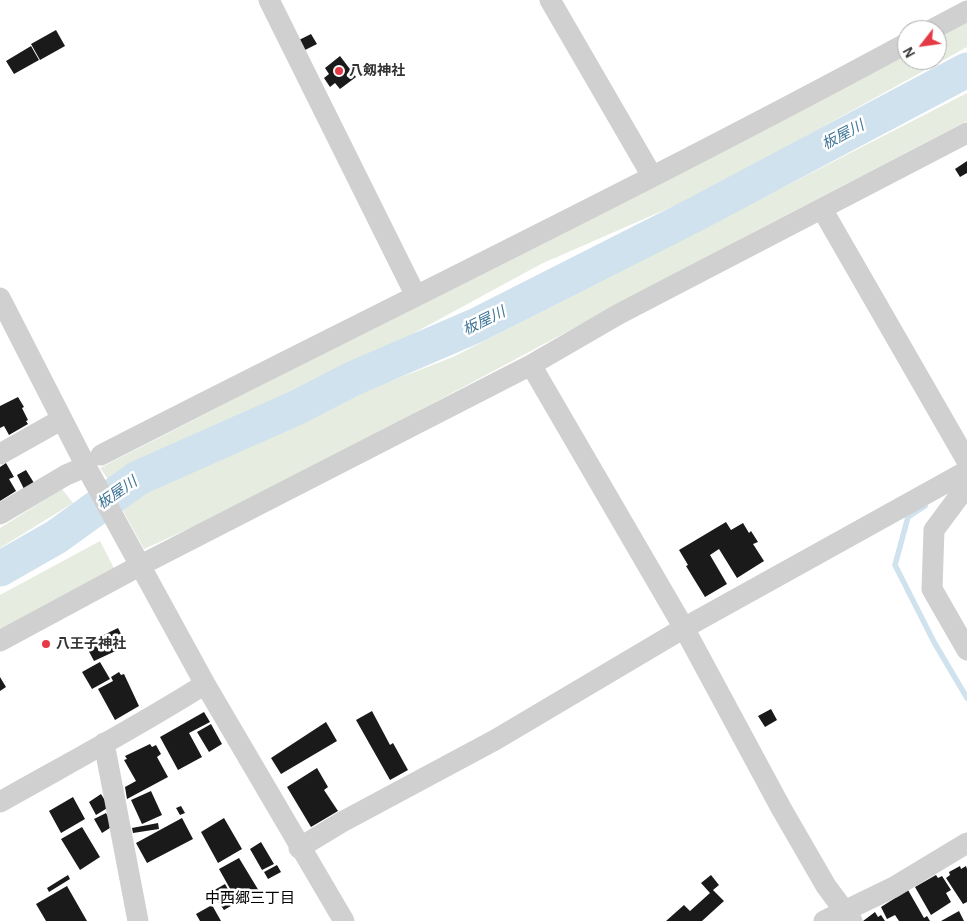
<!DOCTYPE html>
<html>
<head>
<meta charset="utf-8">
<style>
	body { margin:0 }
	#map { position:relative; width:967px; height:921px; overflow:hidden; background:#fff; font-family:"Alegreya Sans",sans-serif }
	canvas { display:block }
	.north { position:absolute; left:897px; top:20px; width:50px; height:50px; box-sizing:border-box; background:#fff; border:1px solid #adadad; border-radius:50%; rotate:240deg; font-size:14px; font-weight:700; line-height:20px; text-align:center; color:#333 }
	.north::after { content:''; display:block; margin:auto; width:18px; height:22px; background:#e63946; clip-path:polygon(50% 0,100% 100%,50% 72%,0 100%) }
</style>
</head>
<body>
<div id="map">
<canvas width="967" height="921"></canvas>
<div class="north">N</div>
</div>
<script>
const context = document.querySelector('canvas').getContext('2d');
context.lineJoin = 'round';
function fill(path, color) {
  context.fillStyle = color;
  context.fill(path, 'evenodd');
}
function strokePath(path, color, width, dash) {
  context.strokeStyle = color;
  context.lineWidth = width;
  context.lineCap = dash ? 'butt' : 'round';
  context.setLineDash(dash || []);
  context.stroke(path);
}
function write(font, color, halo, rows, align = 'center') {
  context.font = font + ' "Alegreya Sans","Noto Sans JP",sans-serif';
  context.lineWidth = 5;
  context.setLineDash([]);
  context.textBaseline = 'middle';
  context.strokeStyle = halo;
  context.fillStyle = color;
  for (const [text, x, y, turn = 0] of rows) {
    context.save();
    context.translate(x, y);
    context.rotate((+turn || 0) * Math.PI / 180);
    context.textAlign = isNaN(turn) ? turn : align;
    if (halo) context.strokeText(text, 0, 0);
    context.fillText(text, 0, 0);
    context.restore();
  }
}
const green = new Path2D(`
	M967,18v29l-266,147 -160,70 -171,93 -259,126 -11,-15 601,-308 206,-110v10h30v-26z
	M967,93v28l-202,105 -517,276 -104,47 -21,-38 20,-22 171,-78 139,-54z
	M62,489l11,14 -73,45v-20z
	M100,541l16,31 -116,66v-43z`);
const stream = new Path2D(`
	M925,506l-17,11 -13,48 39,77 33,56`);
const river = new Path2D(`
	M0,569l56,-32 82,-59 160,-71 54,-28 125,-54 219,-111 271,-144`);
const building = new Path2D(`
	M56,30l9,16 -25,14 -9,-16z
	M311,34l6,10 -12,6 -6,-10z
	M31,46l8,14 -25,14 -8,-13z
	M340,56l16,21 -16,12 -5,-6 -5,4 -6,-9 5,-4 -4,-6z
	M967,161v12l-7,4 -5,-8z
	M18,397l6,10 -2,1 6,12 -2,1 2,3 -19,11 -5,-9 -4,2v-22z
	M6,463l8,14 -5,2 7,12 -16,10v-34z
	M26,470l8,13 -10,6 -7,-14z
	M726,522l5,8 12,-7 6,10 2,-2 7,11 -5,2 11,17 -27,17 -18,-29 -9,6 17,29 -22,13 -19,-31 2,-1 -9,-15z
	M118,628l8,16 -5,2 1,2 -28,13 -9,-17z
	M100,662l10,17 -18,10 -10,-17z
	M119,672l2,3 3,-1 15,32 -24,14 -17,-31 15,-8 -2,-4z
	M0,677l6,10 -6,4z
	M771,709l6,11 -12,7 -7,-11z
	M372,711l18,34 3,-2 15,27 -18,10 -34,-60z
	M204,712l6,10 -21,11 13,24 -24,13 -18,-33z
	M326,722l11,19 -56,33 -10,-16z
	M211,724l11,20 -13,8 -12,-20z
	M150,744l2,3 4,-2 5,9 -4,3 11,20 -41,22 -2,-12 11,-6 -12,-21 3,-1 -2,-3z
	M317,768l11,19 -4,3 14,21 -27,16 -24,-40z
	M151,791l11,24 -20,9 -11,-24z
	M101,794l8,13 -13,8 -7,-13z
	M73,797l12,22 -24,14 -12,-22z
	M181,806l4,7 -5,2 -4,-7z
	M106,813l7,13 -11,7 -8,-14z
	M182,818l11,21 -46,24 -11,-20z
	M224,818l18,31 -24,14 -17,-31z
	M158,823l1,6 -26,4 -1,-5z
	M82,827l18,30 -20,13 -19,-31z
	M261,842l13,22 -12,6 -12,-21z
	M239,858l20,33 -21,12 -19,-34z
	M277,865l4,7 -13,7 -4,-7z
	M960,866l1,3 5,-3 1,3v33l-4,2 -17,-26 4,-3 -1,-3z
	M68,875l2,4 -21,13 -2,-4z
	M711,875l8,10 -6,5 11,11 -22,20h-36l18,-16 6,6 20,-18 -9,-10z
	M936,875l2,3 4,-2 9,14 -5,3 5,9 -20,13 -16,-28z
	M225,884l11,19 -12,7 -13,-18z
	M67,886l20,35h-41l-10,-17z
	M908,890l16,28 3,-2 3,5h-31l-4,-6 -8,4 -6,-12z
	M212,905l9,16h-21l-4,-7z
	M959,911l5,10h-23z
	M875,912l3,5 3,-2 4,6h-22z`);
const street = new Path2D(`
	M269,0l147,296
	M550,0l102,176
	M931,30l36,-19
	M822,209l145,252
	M0,298l89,174 116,212 139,237
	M531,365l153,263 97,180 45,78 26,35
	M0,454l57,-32
	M101,455c269,-138 540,-268 806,-412
	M967,479l-7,16 -26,35 -2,59 35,61
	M0,514l66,-39 21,-9
	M0,641l141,-76 390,-200 88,-51 348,-181
	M104,743l34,178
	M0,802c69,-39 139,-76 205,-118
	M299,848l43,-26 153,-82 189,-112 283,-157
	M824,921l70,-34 73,-44`);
const markers = [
	[339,71,5,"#e63946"],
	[46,644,5,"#e63946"]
];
const poiNames = [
	["八剱神社",349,71],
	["八王子神社",56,644]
];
const waterNames = [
	["板屋川",843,135,-28],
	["板屋川",484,321,-26],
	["板屋川",117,493,-35]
];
const neighbourhoodNames = [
	["中西郷三丁目",250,898]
];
fill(green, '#e6ecdf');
strokePath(stream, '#cfe2ee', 5.5);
strokePath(river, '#cfe2ee', 35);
fill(building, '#1a1a1a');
strokePath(street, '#d0d0d0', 21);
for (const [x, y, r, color] of markers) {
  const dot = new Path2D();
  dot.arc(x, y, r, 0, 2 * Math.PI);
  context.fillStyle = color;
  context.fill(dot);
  strokePath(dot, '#fff', 2);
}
write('bold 14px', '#333', '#fff', poiNames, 'left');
write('italic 15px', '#3f7597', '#fff', waterNames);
write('15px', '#000', '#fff', neighbourhoodNames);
</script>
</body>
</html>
